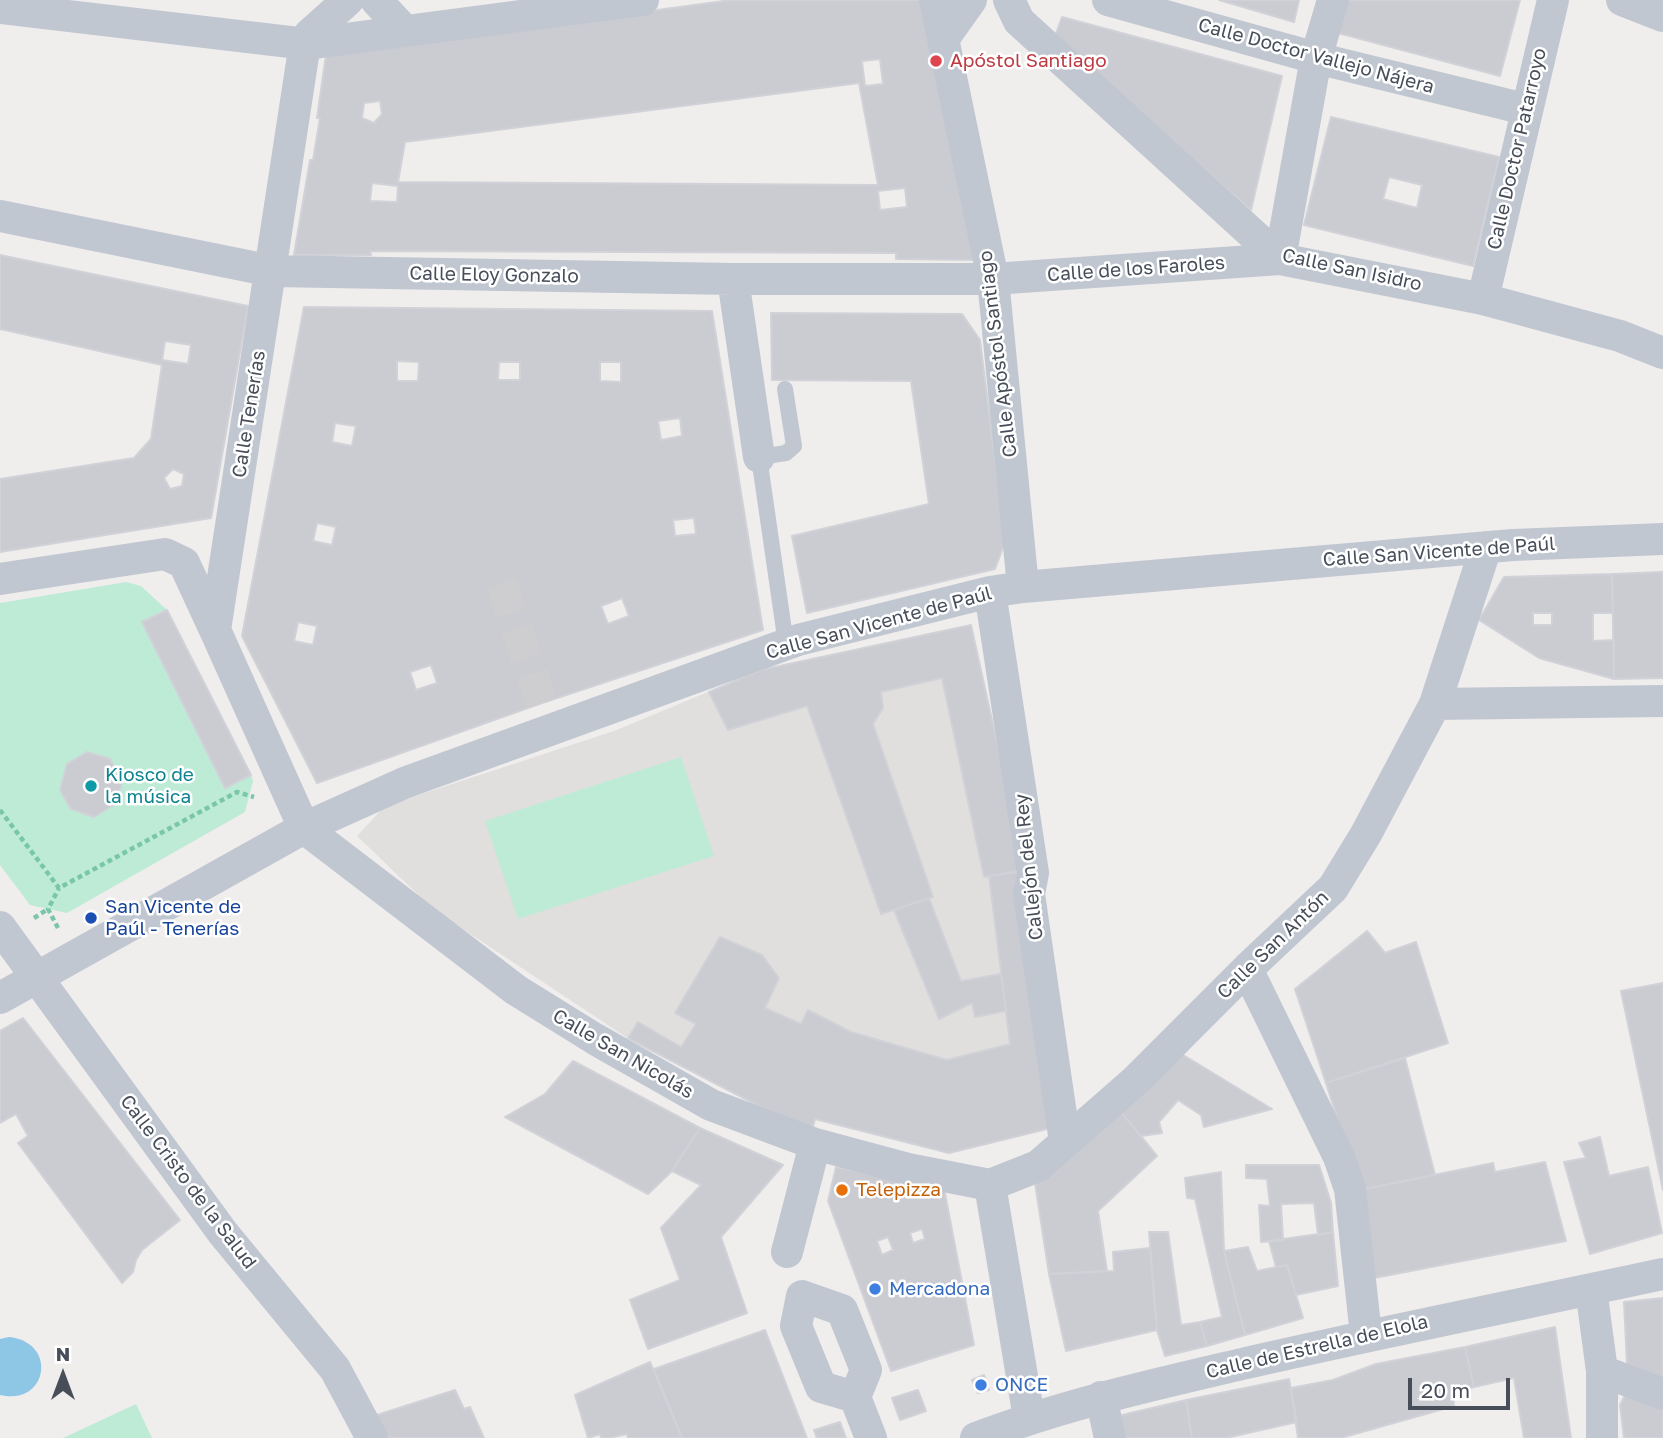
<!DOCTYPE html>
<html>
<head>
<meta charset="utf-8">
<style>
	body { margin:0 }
	#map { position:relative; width:1663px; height:1438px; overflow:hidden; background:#f0eded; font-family:"Golos Text",sans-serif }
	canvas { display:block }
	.north { position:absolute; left:28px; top:1340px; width:70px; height:70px; -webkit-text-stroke:5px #fff; paint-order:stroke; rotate:0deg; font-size:19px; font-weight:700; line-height:28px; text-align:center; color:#474e59 }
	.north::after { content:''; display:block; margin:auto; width:24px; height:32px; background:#474e59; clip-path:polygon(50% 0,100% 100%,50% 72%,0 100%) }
	.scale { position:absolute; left:1408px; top:1378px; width:102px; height:32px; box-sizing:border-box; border:4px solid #474e59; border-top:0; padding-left:9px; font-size:21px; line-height:24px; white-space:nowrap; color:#474e59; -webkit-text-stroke:5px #fff; paint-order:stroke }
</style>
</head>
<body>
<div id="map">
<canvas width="1663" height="1438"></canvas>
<div class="north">N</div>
<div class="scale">20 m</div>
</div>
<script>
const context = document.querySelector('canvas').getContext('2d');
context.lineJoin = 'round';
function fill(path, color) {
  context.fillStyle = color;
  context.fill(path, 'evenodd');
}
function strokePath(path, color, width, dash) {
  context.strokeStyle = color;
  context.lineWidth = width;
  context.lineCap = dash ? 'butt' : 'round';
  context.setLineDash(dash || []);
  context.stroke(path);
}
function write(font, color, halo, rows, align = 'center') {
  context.font = font + ' "Golos Text",sans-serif';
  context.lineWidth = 5;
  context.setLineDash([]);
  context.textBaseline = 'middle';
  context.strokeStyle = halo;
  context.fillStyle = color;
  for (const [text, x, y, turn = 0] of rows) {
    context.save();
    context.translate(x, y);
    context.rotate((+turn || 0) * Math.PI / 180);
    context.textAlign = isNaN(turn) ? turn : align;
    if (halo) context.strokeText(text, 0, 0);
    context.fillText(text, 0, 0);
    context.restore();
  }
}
const education = new Path2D(`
	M971,625l54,245 26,258 -102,25 -133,-34 -5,14 -173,-88 -204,-135 -77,-74 28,-30 229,-75 147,-61z`);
const green = new Path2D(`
	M126,582l15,4 26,24 84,165 2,6 -8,31 -178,101 -37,-8 -30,-40v-262z
	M681,757l33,99 -196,63 -33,-98z
	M136,1404l16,34h-89z`);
const water = new Path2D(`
	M9,1337c49,5 39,69 -9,58v-56z`);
const building = new Path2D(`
	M731,0h192l51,260 -78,-1v-6l-526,-2 1,4h-77l16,-95h3l7,-42h-3l9,-63zM880,59l3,25 -18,2 -3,-25zM859,83l19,102 -480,-3 7,-40zM380,101l2,13 -8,9 -12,-5 2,-15zM372,183l26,3 -1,16 -27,-1zM905,188l2,19 -27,3 -2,-19z
	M1219,0h80l-5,22z
	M1346,0h174l-20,76 -162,-43z
	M1062,17l220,59 -31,134 -197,-171z
	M1331,117l168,40 -26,109 -169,-41zM1389,177l33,8 -5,23 -34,-9z
	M0,255l248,51 -37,212 -211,34v-73l134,-21 17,-19 11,-74 -162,-36zM165,341l26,4 -3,19 -26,-4zM173,469l11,5 -2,12 -12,3 -6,-11z
	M304,307l408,4 51,319 -221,73 -225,80 -75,-147zM397,361l22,1 -1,19h-21zM499,362h21v18h-22zM600,362h21v20l-21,-1zM680,418l2,18 -21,4 -3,-19zM335,423l21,3 -4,20 -20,-4zM694,518l2,16 -21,2 -2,-16zM317,523l19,4 -4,18 -19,-4zM622,598l7,18 -21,8 -7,-18zM298,622l19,4 -4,19 -19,-4zM527,631l6,20 -21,7 -6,-20zM431,665l6,18 -21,7 -6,-18z
	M771,313l191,1 18,26 25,202 -10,27 -188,44 -15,-77 137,-32 -18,-123 -139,-1z
	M1663,572v106l-49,1 -2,-105z
	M1612,574l1,39h-20v28l21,-1v39l-75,-21 -60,-38 25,-43zM1533,613h19v12h-19z
	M167,610l84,165 -26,13 -83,-166z
	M971,625l54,245 -41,7 -42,-199 -61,14 2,16 -10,16 60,173 -52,17 -74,-208 -79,24 -19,-38 52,-22z
	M87,752l23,7 12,24 -7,21 -21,13 -23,-8 -11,-19 7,-26z
	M1017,872l34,256 -102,25 -134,-34 -4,14 -183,-95 10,-16 43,25 15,-23 -21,-11 45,-76 42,18 17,23 -14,30 36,16 7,-14 43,22 96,28 63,-16 -21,-168z
	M929,898l32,83 40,-7 5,37 -31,6 -3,-14 -33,16 -45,-109z
	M1367,931l18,22 31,-11 32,101 -122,40 -31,-94z
	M1663,983v207l-42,-199z
	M23,1018l157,202 -38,30 -6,10 -3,12 -11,11 -104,-140 10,-7 -12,-22 -16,9v-92z
	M1175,1050l97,59 -68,18 -3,-12 -23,-15 -19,22 3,11 -21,3 -24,-29z
	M1405,1058l30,117 -75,15 -34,-107z
	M573,1061l127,67 -28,43 -24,23 -143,-77 40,-23z
	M1117,1107l40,49 -59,55 9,60 -58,3 -14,-91z
	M700,1128l83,37 -62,72 26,76 -99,36 -18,-49 50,-20 -19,-52 40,-43 -29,-14z
	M1600,1137l9,39 39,-9 14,66 -72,21 -26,-92 22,-4 -7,-15z
	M1545,1162l21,79 -197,38 -9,-89 133,-27 2,9z
	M1246,1165h73l12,38 2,29 -15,3 -4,-32 -33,1 2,36 -22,2 -2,-37 11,1 -3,-27 -21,-1z
	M836,1167l108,21 30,157 -83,26 -63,-170zM922,1229l3,10 -12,4 -3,-10zM888,1237l5,13 -11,5 -5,-14z
	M1221,1172l3,79 21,84 -38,11 -7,-24 22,-5 -27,-118 -8,-1 -2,-20z
	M1149,1232h19l13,93 19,-3 7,24 -42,10 -8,-26z
	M1333,1232l5,54 -42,9 -9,-30 -11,2 -7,-26z
	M1248,1247l9,24 30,-6 16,53 -58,17 -21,-84z
	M1150,1248l7,82 -91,21 -17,-77 65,-3 -1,-19z
	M1663,1298v81l-36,-14 -3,-63z
	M1555,1327l16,111h-47l-10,-60 -40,9 -9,-40z
	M765,1330l42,108h-125l-28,-69z
	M1465,1347l9,40 -21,6 1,13 -113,32h-43l-7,-50 42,-8 43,-16z
	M650,1362l32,76h-54l-1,-4 -18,4h-8l-1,-4 -12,4 -13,-43z
	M984,1375l5,15 -11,3 -6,-13z
	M1289,1379l8,43 -71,16h-34l-6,-38z
	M455,1390l9,19 6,-2 14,31h-98l-9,-23z
	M918,1390l8,21 -26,9 -8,-22z
	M1631,1394l32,12v32h-39l-4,-33 4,-8z
	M1186,1400l6,38h-70l-4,-22z
	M840,1422l6,16h-29l-3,-8z`);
const streetTunnel = new Path2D(`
	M501,583l41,120`);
const path = new Path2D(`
	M0,810l59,78 178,-96 17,5
	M34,918l14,-9
	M58,928l-10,-19 11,-21`);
const lane = new Path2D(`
	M785,389l9,57 -8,7 -27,4 27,187`);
const street = new Path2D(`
	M348,0l-39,35 -6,21 -88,574 89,198 212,162 79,49 116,66 104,39 93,25 82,16
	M376,0l29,31
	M935,0l58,279 30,308
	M1009,0l10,21 261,238 203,40 137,37 43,17
	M1108,0l208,58 209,51
	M1622,0l41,16
	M0,8l307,36 336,-44
	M944,38l27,-38
	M0,216l272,55 461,8h260l287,-20
	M1280,259l36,-201 17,-58
	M733,279l26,178
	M1483,299l70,-299
	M0,579l165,-25 19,9 31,67
	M990,592l43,281 -4,21 36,248
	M1435,704l228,-3
	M0,927l223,306 112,136 37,69
	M1247,969l92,188 11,32 16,146
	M0,998l304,-170 100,-45 394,-143 192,-48 33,-5 490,-42 150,-6
	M990,1185l48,-19 97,-85 112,-112 86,-81 33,-54 69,-130 51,-157
	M990,1185l39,233
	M787,1252l28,-108
	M1591,1289l11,82v67
	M1602,1371l61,23
	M855,1397l-34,-10 -25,-61 6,-30 40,14 24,60 -11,27 16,41
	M1101,1397l9,41
	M976,1438c87,-33 176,-53 266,-74 140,-32 281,-60 421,-90`);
const markers = [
	[936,61,7,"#e0444e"],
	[91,786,7,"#0f9aa8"],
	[91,918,7,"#1a4fb4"],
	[842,1190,7,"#e8710a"],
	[875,1289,7,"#3f7fe0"],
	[981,1385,7,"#3f7fe0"]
];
const streetNames = [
	["Calle Doctor Vallejo Nájera",1316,56,15],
	["Calle Doctor Patarroyo",1517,149,-77],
	["Calle de los Faroles",1136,269,-4],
	["Calle San Isidro",1352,270,12],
	["Calle Eloy Gonzalo",494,275,1],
	["Calle Apóstol Santiago",998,354,-97],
	["Calle Tenerías",249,414,-81],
	["Calle San Vicente de Paúl",1439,552,-4],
	["Calle San Vicente de Paúl",879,623,-15],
	["Callejón del Rey",1029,867,-96],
	["Calle San Antón",1273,945,-44],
	["Calle San Nicolás",623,1054,30],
	["Calle Cristo de la Salud",188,1182,53],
	["Calle de Estrella de Elola",1317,1347,-13]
];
const healthNames = [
	["Apóstol Santiago",950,61]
];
const cultureNames = [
	["Kiosco de",105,775],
	["la música",105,797]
];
const transitNames = [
	["San Vicente de",105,907],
	["Paúl - Tenerías",105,929]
];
const foodNames = [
	["Telepizza",856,1190]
];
const shopNames = [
	["Mercadona",889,1289],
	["ONCE",995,1385]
];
fill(education, '#e1dfde');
fill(green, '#beebd6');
fill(water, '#8ec6e5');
fill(building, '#cbcbd2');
strokePath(building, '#d1d2d8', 2);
strokePath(streetTunnel, '#cecdcf', 32, [32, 16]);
strokePath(path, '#79c6ab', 4.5, [5, 3.5]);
strokePath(lane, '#c1c7d1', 16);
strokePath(street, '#c1c7d1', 32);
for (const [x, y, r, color] of markers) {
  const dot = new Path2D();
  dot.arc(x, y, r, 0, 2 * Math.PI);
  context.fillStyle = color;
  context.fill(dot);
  strokePath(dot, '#fff', 2.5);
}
write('19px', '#474e59', '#fff', streetNames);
write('19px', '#be3a42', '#fff', healthNames, 'left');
write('19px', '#0d838f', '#fff', cultureNames, 'left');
write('19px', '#164399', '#fff', transitNames, 'left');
write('19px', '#c56008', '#fff', foodNames, 'left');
write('19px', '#366cbe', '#fff', shopNames, 'left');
</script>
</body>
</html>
